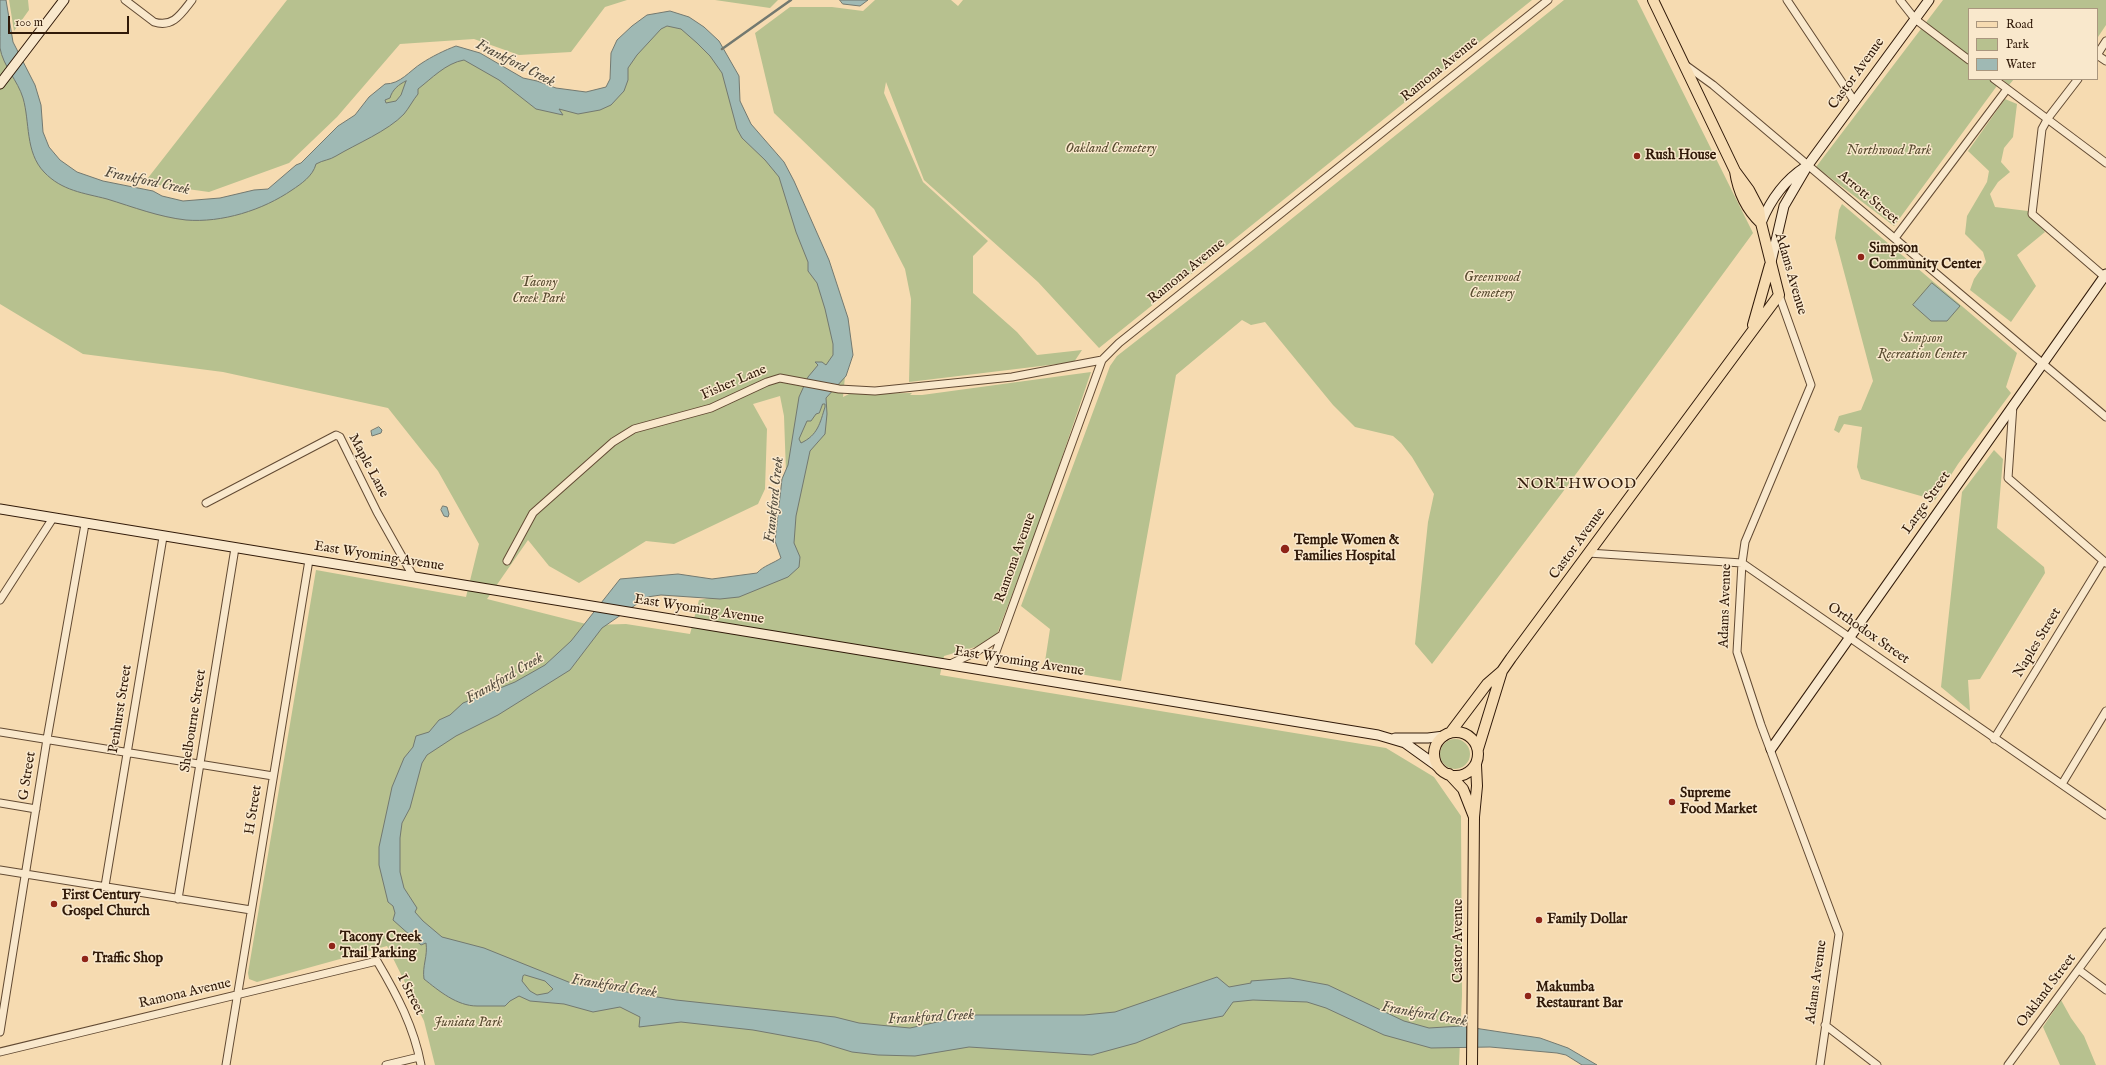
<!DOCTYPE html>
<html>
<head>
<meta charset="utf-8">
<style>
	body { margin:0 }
	#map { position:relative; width:2106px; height:1065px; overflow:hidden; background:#f6dbb1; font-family:"IM FELL English",serif }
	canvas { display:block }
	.legend { position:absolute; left:1968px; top:8px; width:130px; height:72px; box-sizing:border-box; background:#f9e8cc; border:1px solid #a9967e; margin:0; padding:5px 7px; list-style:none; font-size:12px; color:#311a09 }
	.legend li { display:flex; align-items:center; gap:8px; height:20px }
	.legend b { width:20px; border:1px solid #a9967e }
	.scale { position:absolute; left:8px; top:16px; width:121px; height:18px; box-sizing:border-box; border:2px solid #311a09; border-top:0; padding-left:5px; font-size:12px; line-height:14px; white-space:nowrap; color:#311a09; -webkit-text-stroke:3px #f9e8cc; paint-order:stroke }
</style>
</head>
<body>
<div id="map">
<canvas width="2106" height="1065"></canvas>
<ul class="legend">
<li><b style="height:5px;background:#f6dbb1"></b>Road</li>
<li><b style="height:11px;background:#b7c18f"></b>Park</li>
<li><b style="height:11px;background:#9fb9b4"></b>Water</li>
</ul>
<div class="scale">100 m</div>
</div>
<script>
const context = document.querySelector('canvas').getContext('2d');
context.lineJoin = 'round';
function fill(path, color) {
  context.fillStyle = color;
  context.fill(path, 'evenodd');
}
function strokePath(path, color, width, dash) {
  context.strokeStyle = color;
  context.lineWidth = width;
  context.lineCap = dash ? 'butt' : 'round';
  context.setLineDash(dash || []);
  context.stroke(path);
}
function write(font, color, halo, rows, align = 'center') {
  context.font = font + ' "IM FELL English",serif';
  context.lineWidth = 3;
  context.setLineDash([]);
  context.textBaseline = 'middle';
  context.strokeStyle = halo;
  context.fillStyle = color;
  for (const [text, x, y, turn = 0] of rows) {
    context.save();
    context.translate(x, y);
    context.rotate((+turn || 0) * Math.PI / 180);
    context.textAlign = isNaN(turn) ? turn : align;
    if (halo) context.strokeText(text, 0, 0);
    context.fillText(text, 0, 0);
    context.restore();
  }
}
const green = new Path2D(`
	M0,0l3,20 47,139 26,25 96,27 87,-11 100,-84 16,-19 83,-47 80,42 79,2 20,-66 35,-10 38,19 31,79 40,47 66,193 -4,41 6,-3 63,-1 -2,2h12l169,-23 -48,141 -46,121 -15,11 -38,11 -4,19 446,73 48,29 27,39 1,179 -3,70h-1024l-11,-44 -37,-75 -130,36 -8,-3 -1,-6 68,-403 150,27 13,-53 -41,-73 -50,-63 -165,-36 -140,-18 -83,-50zM780,396l4,20 5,142 -58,36 -32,6 -9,34 -64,-10 -36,1 -103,-26 41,-59 21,26 30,17 67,-42 28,3 84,-40 7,-15 2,-60 -14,-25z
	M9,0h19l1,10 -15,21z
	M287,0h340l-22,7 -34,45 -52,3 -45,-16 -74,5 -63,73 -48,46 -80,29 -65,-9z
	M715,0h63l-8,8z
	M875,0h76l7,6 5,-6h569l-433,348 -61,-66 -114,-102 -38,-98 -2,11 39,89 65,59 -15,15v37l44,39 20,23 45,-5 -8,12 -165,20 2,-83 -6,-30 -31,-60 -100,-96 -19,-80 35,-26h42l31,4z
	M1564,0h73l116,233 -191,260 -130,171 -17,-20 13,-122 6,-28 -22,-37 -11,-14 -8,-7 -38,-9 -22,-22 -68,-83 -14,3 -9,-5 -66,55 -55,306 -77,-13 6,-39 -29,-23 89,-240 7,-10 137,-107z
	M1943,0h163v25l-8,12 -1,-1v-27h-128v70h45l-5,6 -7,-6 -108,147 -78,-59z
	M2005,99l12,5 -4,33 -9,11 -3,14 9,10 -12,10 -8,12 5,13 33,4 17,21 -28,23 19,31 -25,36 -41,-32 4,-11 12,-17 -3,-10 -18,-18 2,-18 20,-34 2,-11 -21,-20z
	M1842,204l175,149 -11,34 5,6 -53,71 -23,36 -74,-21 -4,-12 5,-40 -18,-3 -5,9 -5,-3 5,-14 22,-6 12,-29 -38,-143 4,-28z
	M1994,450l9,9 -6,69 47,39 1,6 -65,106 -12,1 2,31 -29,-24 21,-195z
	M1440 754a15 15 0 1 1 30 0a15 15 0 1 1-30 0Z
	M2061,1000l10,18 13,18 12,29h-36l-17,-38z`);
const water = new Path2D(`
	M0,0h6l7,42 22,43 6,20 2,27 6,15 11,13 17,12 26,9 50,10 9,5 21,5 37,-3 34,-8 14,-1 28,-24 5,-2 37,-37 17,-11 14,-18 16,-13c16,0 24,-13 37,-21 9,-6 23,-13 34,-17l24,7 43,25 14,3 19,7 30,4 20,-5 4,-8 1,-26 6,-13 15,-14 15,-11 23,-4 19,6 15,10 15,14 20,35 1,25 11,23 33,38 10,19 35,79 19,58 5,37 -7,21 -20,22 1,16 -2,20 -15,17 -14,65 -2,27 6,14 -1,10 -11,10 -49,20 -19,2 -59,-4 -14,2 -45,31 -32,42 -72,45 -42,21 -29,19 -5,8 -12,45 -8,15 -2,15v34l4,16 13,20 -2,4 8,9 19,16 42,11 87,35 105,17 159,17 24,6 30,3 21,2 59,-13h115l31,-3 102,-35 12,10 22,-4v-2l39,-3 38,7 76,36 25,7 32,-2 79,12 28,10 29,17h-15l-16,-10 -9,-2 -67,-6 -59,1 -47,-13 -58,-27 -19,-6 -54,-2 -20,2 -10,14 -41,8 -46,19 -44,12 -123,-8 -54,9 -37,-1 -26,-3 -33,-10 -66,-12 -72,-8 -42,5 1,-10 -20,-10 -27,5 -29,-8 -34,-3 -11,-5 -9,5 -5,5c-9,0 -19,0 -28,0 -20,0 -38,-15 -53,-27 -2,-13 4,-23 2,-36l-5,2 -28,-25 2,-7 -2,-7 -5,-4 -9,-37v-18l13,-60 12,-29 9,-11 3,-11 13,-4 10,-12 11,-5 13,-12 52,-21 30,-17 26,-24 49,-62 58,-5 34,5 45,-6c6,-7 17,-10 24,-15l-6,-17 7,-62 6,-14 11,-68 9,-20 10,-12 -3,-3h7l4,3 7,-10v-11l-8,-35 -8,-26 -9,-12v-9l-12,-30 -17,-55 -14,-17 -23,-22 -5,-9 -15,-56 -12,-17 -13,-13 -16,-14 -14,-3 -6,3 -24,26 -9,13v12l-4,11 -13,14 -11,5 -22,4 -19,-5 4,6 -27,-6 -37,-29 -35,-20c-18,3 -33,19 -46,29v5c-5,6 -9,14 -14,20 -16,17 -48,30 -68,42 -6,4 -13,4 -20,8 -3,12 -15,20 -24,26 -29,20 -70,33 -106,30 -27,-3 -53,-13 -79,-21 -23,-6 -45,-8 -63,-27 -19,-20 -14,-50 -21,-74 -5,-17 -20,-32 -23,-50 0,-15 0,-32 0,-48zM406,81l-5,14 -5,6 -10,2 -1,-3 5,-2c2,-8 9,-14 16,-17zM823,404h2v3c-5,16 -7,28 -24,36l-2,-4 8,-18h4l5,-7 3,-1zM525,975l20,6 8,8 -5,4 -11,2 -7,-4 -8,-10 1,-5z
	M840,0h28l-8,6 -17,-2z
	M1932,283l28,23 -13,15h-16l-18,-16z
	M379,427l3,3 -1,3 -9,3 -1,-5z
	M443,506l4,1 2,7 -1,3 -4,-1 -3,-6z`);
const stream = new Path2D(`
	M722,49l69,-49`);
const street = new Path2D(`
	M125,0l29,22c19,6 27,-8 38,-22
	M1787,0l68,102
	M1900,0l15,19 54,41
	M2097,55l9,-14
	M2097,55l9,6
	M1684,64l29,21 393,332
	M1994,79l112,84
	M2078,79l-30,39 -6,11 -10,85 74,64
	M1895,238l112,-149
	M1779,295l32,90 -66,157 -3,21 -5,89 24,73 78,209 -19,131
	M2013,405l-5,73 98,85
	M206,503l130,-68 4,2 37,75 36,64
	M1588,553l154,10 364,252
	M507,561l26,-48 80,-71 21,-13 77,-21 56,-26 13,-4 59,11 36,2 137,-14 90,-17
	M0,600l53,-82
	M948,665l28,-13 26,-17
	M989,671l113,-311 17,-17 429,-343
	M0,732l273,44
	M1994,739l109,-178
	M2062,784l44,-73
	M0,803l36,6
	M0,870l251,40
	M105,886l58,-349
	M178,899l57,-351
	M2079,970l27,20
	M1825,1025l52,40
	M0,1032l47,-293 38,-215
	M0,1052l377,-91c20,34 37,66 44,104
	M226,1065l83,-505
	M386,1065l33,-8
	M2008,1065l98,-133`);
const secondary = new Path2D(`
	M0,84l64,-84
	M1761,223c9,-22 24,-43 44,-56
	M1771,262l13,-56 24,-41 121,-165
	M0,509l1378,226 27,8 32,23
	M1395,738h33l16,-2
	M1771,749l335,-475`);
const primary = new Path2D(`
	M1735,171c3,20 11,38 26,52
	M1753,325l17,-60
	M1434 754a22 22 0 1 1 44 0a22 22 0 1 1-44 0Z
	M1450,733l37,-49 15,-13
	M1478,749l24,-78 9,-13 268,-363 -18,-72 -2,-14 -10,-19 -14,-19 -82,-171
	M1449,774l14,15 11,28
	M1472,1065l2,-248 3,-31 -1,-21`);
const markers = [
	[1637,156,4,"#8f2418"],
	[1861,257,4,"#8f2418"],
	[1285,549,5,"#8f2418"],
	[1672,802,4,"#8f2418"],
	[54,904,4,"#8f2418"],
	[1539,920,4,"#8f2418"],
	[332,946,4,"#8f2418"],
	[85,959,4,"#8f2418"],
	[1528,996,4,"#8f2418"]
];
const streetNames = [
	["Ramona Avenue",1440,70,-39],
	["Castor Avenue",1857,74,-54],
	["Arrott Street",1868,198,40],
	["Ramona Avenue",1187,272,-39],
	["Adams Avenue",1790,274,74],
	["Fisher Lane",734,383,-23],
	["Maple Lane",368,466,62],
	["Large Street",1927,503,-55],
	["Castor Avenue",1578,544,-54],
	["East Wyoming Avenue",379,557,9],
	["Ramona Avenue",1016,558,-70],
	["Adams Avenue",1726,606,-88],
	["East Wyoming Avenue",699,610,9],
	["Orthodox Street",1868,634,35],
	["Naples Street",2038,643,-59],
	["East Wyoming Avenue",1019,662,9],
	["Penhurst Street",121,709,-81],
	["Shelbourne Street",194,721,-81],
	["G Street",28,776,-81],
	["H Street",254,810,-81],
	["Castor Avenue",1459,941,-90],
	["Adams Avenue",1817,982,-82],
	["Oakland Street",2047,991,-53],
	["Ramona Avenue",185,994,-13],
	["I Street",410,995,63]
];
const parkNames = [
	["Oakland Cemetery",1111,149],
	["Northwood Park",1889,151],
	["Greenwood",1492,278],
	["Cemetery",1492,294],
	["Tacony",539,283],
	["Creek Park",539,299],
	["Simpson",1922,339],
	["Recreation Center",1922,355],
	["Juniata Park",468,1023]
];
const poiNames = [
	["Rush House",1645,156],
	["Simpson",1869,249],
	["Community Center",1869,265],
	["Temple Women &",1294,541],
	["Families Hospital",1294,557],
	["Supreme",1680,794],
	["Food Market",1680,810],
	["First Century",62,896],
	["Gospel Church",62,912],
	["Family Dollar",1547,920],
	["Tacony Creek",340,938],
	["Trail Parking",340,954],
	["Traffic Shop",93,959],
	["Makumba",1536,988],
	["Restaurant Bar",1536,1004]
];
const waterNames = [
	["Frankford Creek",515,64,27],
	["Frankford Creek",147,182,12],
	["Frankford Creek",775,500,-84],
	["Frankford Creek",505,679,-30],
	["Frankford Creek",614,987,9],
	["Frankford Creek",1424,1015,10],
	["Frankford Creek",931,1018,-3]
];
const neighbourhoodNames = [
	["NORTHWOOD",1577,485]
];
fill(green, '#b7c18f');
fill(water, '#9fb9b4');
strokePath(water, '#737970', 1);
strokePath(stream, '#737970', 2.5);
strokePath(street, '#624a33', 9);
strokePath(secondary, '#311a09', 11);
strokePath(primary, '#311a09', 12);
strokePath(street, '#f9e8cc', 7);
strokePath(secondary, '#f9e8cc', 9);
strokePath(primary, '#f6dbb1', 10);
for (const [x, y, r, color] of markers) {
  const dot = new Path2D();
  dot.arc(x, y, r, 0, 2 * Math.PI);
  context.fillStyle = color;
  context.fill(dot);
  strokePath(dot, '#f9e8cc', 1.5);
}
write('14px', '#311a09', '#f9e8cc', streetNames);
write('italic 14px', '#594c31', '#f9e8cc', parkNames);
write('bold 14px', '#311a09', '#f9e8cc', poiNames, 'left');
write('italic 15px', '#524a3c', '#f9e8cc', waterNames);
context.letterSpacing = '1px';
write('15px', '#311a09', '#f9e8cc', neighbourhoodNames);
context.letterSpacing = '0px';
</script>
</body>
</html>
